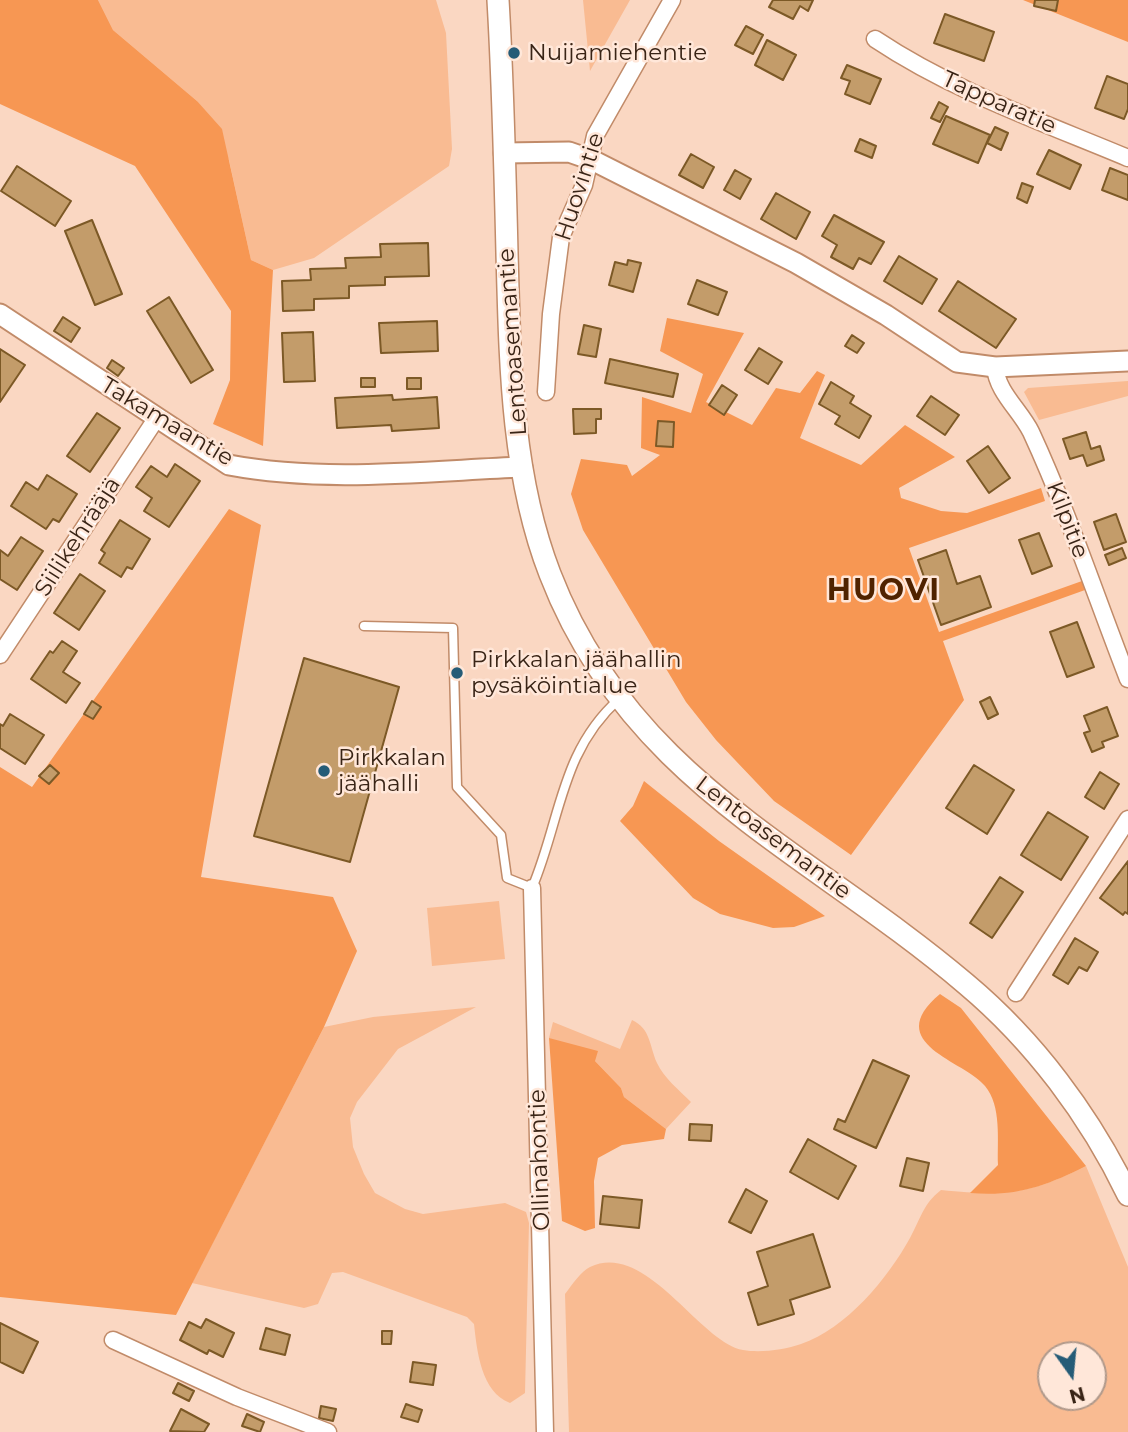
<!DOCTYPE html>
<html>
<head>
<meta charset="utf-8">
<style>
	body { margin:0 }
	#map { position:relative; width:1128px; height:1432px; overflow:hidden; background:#fad7c2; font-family:Montserrat,sans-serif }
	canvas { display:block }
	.north { position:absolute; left:1037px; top:1341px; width:70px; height:70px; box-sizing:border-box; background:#ffe7d9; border:2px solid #b0998b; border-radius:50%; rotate:165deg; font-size:19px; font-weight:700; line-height:28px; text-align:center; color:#392416 }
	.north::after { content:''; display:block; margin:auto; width:24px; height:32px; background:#265c77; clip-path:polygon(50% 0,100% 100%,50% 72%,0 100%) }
</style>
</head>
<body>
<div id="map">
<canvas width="1128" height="1432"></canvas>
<div class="north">N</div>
</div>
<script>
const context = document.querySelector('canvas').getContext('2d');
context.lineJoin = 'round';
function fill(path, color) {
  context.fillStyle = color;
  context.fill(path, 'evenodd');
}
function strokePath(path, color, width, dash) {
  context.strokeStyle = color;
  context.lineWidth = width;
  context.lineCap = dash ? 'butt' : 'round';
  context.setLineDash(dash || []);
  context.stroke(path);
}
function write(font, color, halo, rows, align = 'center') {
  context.font = font + ' Montserrat,sans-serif';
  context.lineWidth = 5;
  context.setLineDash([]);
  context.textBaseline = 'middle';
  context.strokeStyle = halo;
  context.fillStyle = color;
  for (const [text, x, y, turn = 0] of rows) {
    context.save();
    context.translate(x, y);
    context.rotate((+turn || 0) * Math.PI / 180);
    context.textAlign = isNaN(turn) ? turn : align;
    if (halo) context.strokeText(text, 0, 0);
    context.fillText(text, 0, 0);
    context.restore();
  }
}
const green = new Path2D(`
	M98,0h338l10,33 6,116 -3,17 -135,92 -41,12 -22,-10 -22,-100 -32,-59 -84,-71z
	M583,0h47l-40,71z
	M1128,381v15l-89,24 -15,-28 4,-4z
	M499,901l6,58 -73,7 -5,-58z
	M476,1007l-78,42 -41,53 -7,16 3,29 11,27 11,19 30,16 18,5 82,-11 21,9 3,11 -4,170 -15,10c-29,-11 -33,-52 -36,-79l-7,-7 -124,-45 -11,1 -14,31 -14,4 -112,-25 132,-256 49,-10z
	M632,1020c19,9 17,25 25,43 7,15 22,27 34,39l-25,27 -42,-32 -3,-9 -26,-27 -46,-23 4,-16 67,27z
	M1086,1166l42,101v165h-559l-4,-138c7,-9 16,-23 25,-27 56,-27 109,75 153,83 17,3 41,0 58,-6 45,-15 87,-66 109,-106 11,-20 13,-34 31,-48 64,6 87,5 145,-24zM1051,1355h42v42h-42z`);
const forest = new Path2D(`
	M0,0h98l15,30 84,71 25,28 29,131 22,10 -10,176 -50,-22 17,-44 1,-69 -96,-145 -135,-62z
	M1023,0h105v42z
	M667,318l77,15 -38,69 46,23 24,-37 24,5 17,-22 8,4 -25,63 61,27 44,-40 50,32 -56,31 2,10 40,13 26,2 74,-25 4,13 -136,47 30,84 143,-51 3,9 -142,51 21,59 -113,155 -77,-54 -58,-61 -30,-38 -103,-172 -12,-36 10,-35 46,6 5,11 28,-21 -19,-7 1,-51 49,16 12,-39 -43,-23z
	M229,509l32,16 -60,352 132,20 24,54 -33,76 -148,288 -176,-18v-530l32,20z
	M644,781l75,60 106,75 -31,11 -21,1 -53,-14 -27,-16 -73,-77 13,-15z
	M940,994l21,14 125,158c-40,20 -70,31 -116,27l28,-28c-1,-24 4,-59 -13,-79 -19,-25 -105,-42 -45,-92z
	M549,1038l49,13 -3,10 26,27 3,9 42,32 -2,10 -42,6 -24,13 -4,23 1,47 -10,3 -23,-10z`);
const building = new Path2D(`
	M773,0h40l-5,11 -8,-5 -7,13 -24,-12z
	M1035,0h23l-2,11 -22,-5z
	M945,14l49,18 -10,29 -50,-18z
	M746,26l17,9 -10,19 -18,-9z
	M767,40l29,15 -13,25 -28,-15z
	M847,65l34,14 -11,25 -25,-10 5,-13 -9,-3z
	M1107,76l21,8v25l-4,10 -29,-11z
	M939,102l9,5 -8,15 -9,-4z
	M946,116l44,19 -12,28 -45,-19z
	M995,127l13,6 -7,17 -14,-7z
	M860,139l16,7 -4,12 -17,-7z
	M1049,150l32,15 -11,24 -33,-15z
	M691,154l23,13 -11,21 -24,-13z
	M17,166l54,35 -16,25 -54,-35z
	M1110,168l18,7v25l-26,-10z
	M735,170l16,9 -11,20 -16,-9z
	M1022,183l11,4 -6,16 -10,-5z
	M776,193l34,19 -14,27 -35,-20z
	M834,215l50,27 -13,22 -12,-6 -6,11 -22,-12 6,-12 -15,-9z
	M92,220l30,74 -27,11 -30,-74z
	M428,243l1,33 -44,1v8l-36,1v12l-35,1v11l-31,1 -1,-30 29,-1 -1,-11 36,-1 -1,-10 36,-1 -1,-13z
	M899,256l38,23 -15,25 -38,-23z
	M628,260l13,3 -8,29 -24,-7 6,-23 12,3z
	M697,280l30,12 -9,23 -30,-11z
	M958,281l58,38 -20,29 -57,-37z
	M169,297l44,73 -22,13 -44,-72z
	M63,317l17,11 -9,14 -17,-11z
	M437,321l1,30 -57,2 -2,-30z
	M584,325l17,4 -5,28 -18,-3z
	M313,332l2,49 -31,1 -2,-49z
	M852,335l12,8 -7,10 -12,-7z
	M759,348l23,14 -14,22 -23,-14z
	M0,349l25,16 -25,37z
	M610,359l68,15 -5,23 -68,-14z
	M112,360l12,8 -6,8 -11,-8z
	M361,378h14v9h-14z
	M407,378h14v11h-14z
	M831,382l23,14 -4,7 21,13 -12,22 -24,-14 5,-8 -21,-12z
	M722,385l15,10 -13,20 -15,-10z
	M392,395l1,5 44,-3 2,31 -47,3 -1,-6 -54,3 -2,-30z
	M931,396l28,19 -14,20 -28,-19z
	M573,409h28v10h-5v14l-22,1z
	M97,413l23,15 -30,44 -23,-16z
	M658,421l16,1 -1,25 -17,-1z
	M1086,432l5,17 9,-3 4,14 -17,6 -4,-11 -13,4 -7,-20z
	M988,446l22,32 -21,15 -22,-32z
	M175,464l25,17 -31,46 -25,-16 8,-13 -16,-11 15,-21 16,11z
	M47,475l30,19 -18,28 -6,-3 -7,10 -35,-23 15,-24 12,8z
	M1116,514l10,28 -22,8 -10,-28z
	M120,520l30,19 -18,30 -5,-2 -6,10 -22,-14 6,-10 -4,-3z
	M1039,533l13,33 -20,8 -13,-34z
	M21,537l22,14 -26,39 -17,-11v-29l8,6z
	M1122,548l4,10 -17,7 -4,-10z
	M946,550l11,34 23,-8 11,31 -50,18 -23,-65z
	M80,574l25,17 -26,39 -25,-17z
	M1077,622l17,45 -27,10 -17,-45z
	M62,641l15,10 -14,21 17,11 -14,20 -35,-24 19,-28 3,2z
	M304,658l95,29 -49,175 -96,-26z
	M990,697l8,17 -10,5 -8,-17z
	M92,701l9,6 -8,12 -9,-5z
	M1107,707l11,29 -16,6 2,5 -12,5 -8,-19 6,-2 -6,-15z
	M10,714l34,21 -19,29 -25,-16v-24l3,2z
	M50,765l9,8 -10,11 -10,-8z
	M974,765l40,25 -27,44 -41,-26z
	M1100,772l19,12 -15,25 -19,-12z
	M1048,812l40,25 -27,43 -40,-25z
	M1128,861v53l-3,-2 -2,3 -23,-17z
	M1000,877l23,15 -31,46 -22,-15z
	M1075,938l23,14 -11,19 -8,-4 -11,17 -15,-9z
	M873,1060l36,16 -33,72 -42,-19 4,-10 7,3z
	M690,1124l22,1 -1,16 -22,-1z
	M808,1139l48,27 -18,33 -48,-27z
	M907,1158l22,5 -6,28 -23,-5z
	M746,1189l21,12 -16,32 -22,-11z
	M603,1196l39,4 -3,28 -39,-4z
	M813,1234l17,53 -40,13 4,14 -36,11 -10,-32 20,-7 -11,-34z
	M206,1319l28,14 -11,24 -14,-7 -2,4 -27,-14 9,-18 12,6z
	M0,1323l38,19 -15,31 -23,-11z
	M266,1328l24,7 -5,20 -25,-6z
	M382,1331h10l-1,13h-9z
	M413,1362l23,3 -3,20 -23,-3z
	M178,1383l16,8 -5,10 -16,-8z
	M406,1404l16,6 -4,12 -17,-5z
	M321,1406l15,3 -3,12 -14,-3z
	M181,1409l28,15 -5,8 -34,-1z
	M247,1414l17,8 -4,10 -18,-6z`);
const service = new Path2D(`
	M364,626l89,2 4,159 44,48 6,43 25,10c29,-68 28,-136 87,-189`);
const minor = new Path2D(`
	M875,39c78,52 167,83 253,119
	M995,367c2,25 25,43 36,65 37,80 65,165 97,247
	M546,392l5,-78 10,-77 23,-52 11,-49 77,-136
	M0,655l156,-236
	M532,888l13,544
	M1016,993l112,-174
	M113,1340l124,57 91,35`);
const tertiary = new Path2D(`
	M504,153l65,-1 23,8 204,103 90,52 71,47 38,5 133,-6
	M0,314l229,151c96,18 197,6 293,2`);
const secondary = new Path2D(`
	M498,0c5,84 7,169 9,253 3,107 4,221 43,321 80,208 260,277 416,410 68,57 124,132 162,211`);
const markers = [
	[514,53,7,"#265c77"],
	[457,673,7,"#265c77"],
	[324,771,7,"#265c77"]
];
const poiNames = [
	["Nuijamiehentie",528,53],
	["Pirkkalan jäähallin",471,660],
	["pysäköintialue",471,686],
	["Pirkkalan",338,758],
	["jäähalli",338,784]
];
const streetNames = [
	["Tapparatie",999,103,24],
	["Huovintie",580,187,-72],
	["Lentoasemantie",513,342,-94],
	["Takamaantie",167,422,31],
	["Kilpitie",1067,520,69],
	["Siilikehrääjä",78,537,-57],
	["Lentoasemantie",773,838,37],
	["Ollinahontie",540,1160,-92]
];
const districtNames = [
	["HUOVI",884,591]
];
fill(green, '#f9bb92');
fill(forest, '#f79753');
fill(building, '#c39c6a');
strokePath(building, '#7c5926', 2);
strokePath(service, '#c18b69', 11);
strokePath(minor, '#c18b69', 19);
strokePath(tertiary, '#c18b69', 23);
strokePath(secondary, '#c18b69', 24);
strokePath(service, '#fff', 8);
strokePath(minor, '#fff', 16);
strokePath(tertiary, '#fff', 19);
strokePath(secondary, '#fff', 21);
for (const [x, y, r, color] of markers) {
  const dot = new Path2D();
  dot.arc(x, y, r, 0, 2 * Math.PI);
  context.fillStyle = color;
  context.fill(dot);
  strokePath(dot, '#ffe7d9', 2.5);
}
write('23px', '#392416', '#ffe7d9', poiNames, 'left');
write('23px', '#392416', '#ffe7d9', streetNames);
context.letterSpacing = '2px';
write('bold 30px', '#502300', '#ffe7d9', districtNames);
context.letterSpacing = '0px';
</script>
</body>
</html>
